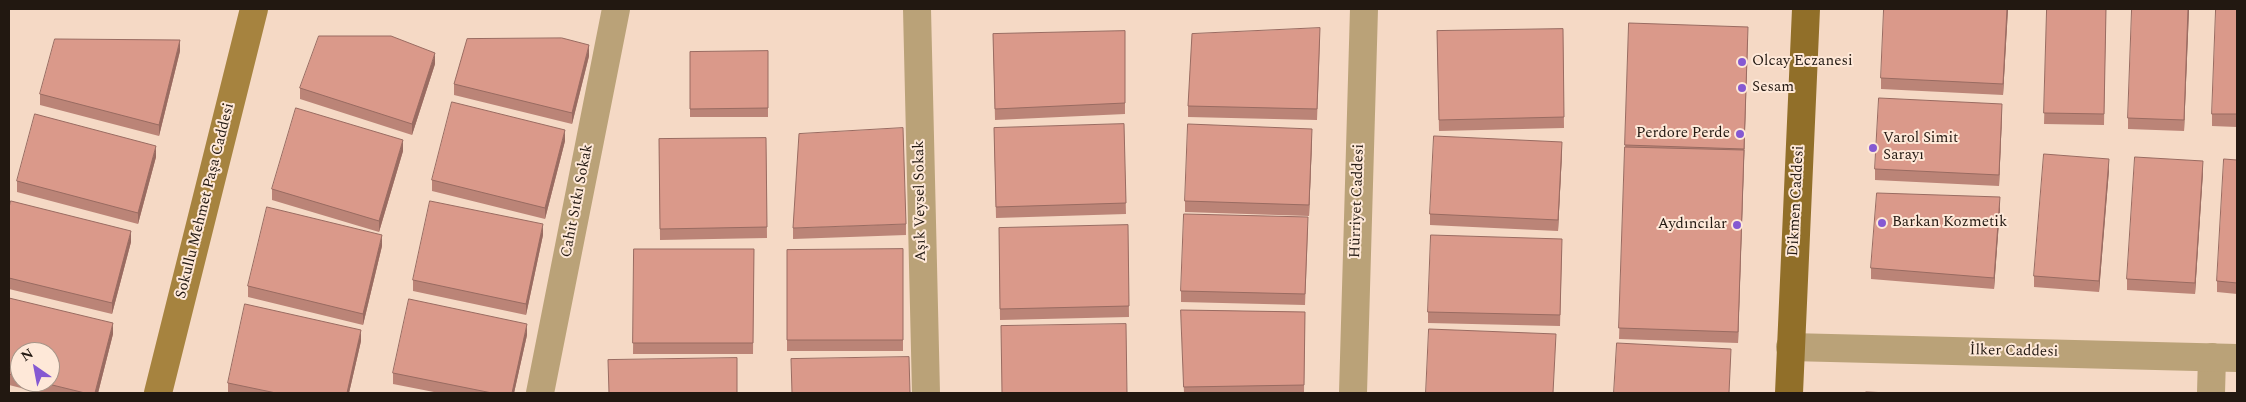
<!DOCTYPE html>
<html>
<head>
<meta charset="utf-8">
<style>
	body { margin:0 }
	#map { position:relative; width:2246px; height:402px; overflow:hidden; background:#f5d9c5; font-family:Spectral,serif }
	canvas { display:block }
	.frame { position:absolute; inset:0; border:10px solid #221811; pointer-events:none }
	.north { position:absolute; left:10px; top:342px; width:50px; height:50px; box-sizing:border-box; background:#fee8d8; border:1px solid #a69588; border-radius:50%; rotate:327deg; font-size:14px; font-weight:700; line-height:20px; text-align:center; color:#221811 }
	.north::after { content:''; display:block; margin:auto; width:18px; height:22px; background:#8559d2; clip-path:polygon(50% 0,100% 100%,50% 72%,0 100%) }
</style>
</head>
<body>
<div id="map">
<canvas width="2246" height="402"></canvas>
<div class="frame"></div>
<div class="north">N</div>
</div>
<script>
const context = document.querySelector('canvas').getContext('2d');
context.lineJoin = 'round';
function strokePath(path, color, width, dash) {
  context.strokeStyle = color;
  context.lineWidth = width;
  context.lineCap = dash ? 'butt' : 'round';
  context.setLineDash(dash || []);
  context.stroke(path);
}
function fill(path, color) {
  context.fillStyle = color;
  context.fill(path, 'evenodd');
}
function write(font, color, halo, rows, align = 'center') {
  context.font = font + ' Spectral,serif';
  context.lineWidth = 4;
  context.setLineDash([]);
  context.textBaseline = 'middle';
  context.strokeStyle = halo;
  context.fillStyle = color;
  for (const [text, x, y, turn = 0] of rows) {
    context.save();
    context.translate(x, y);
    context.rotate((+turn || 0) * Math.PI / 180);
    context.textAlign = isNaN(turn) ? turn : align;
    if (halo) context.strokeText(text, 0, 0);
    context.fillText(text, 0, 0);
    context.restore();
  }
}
const minor = new Path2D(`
	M917,9l9,384
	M540,393l76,-384
	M2211,393l1,-36`);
const tertiary = new Path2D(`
	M1790,347l447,11
	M1353,393l11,-384`);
const secondary = new Path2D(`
	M158,393l96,-384`);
const primary = new Path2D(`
	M1789,393l17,-384`);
const wall = new Path2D(`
	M2008,9l-5,86 -122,-6v-11z
	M2047,9h59l-2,116 -60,-1z
	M2189,9l-5,122 -56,-2v-11z
	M2237,9v118l-25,-1v-12z
	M1629,23l119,16 -10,304 -119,-4z
	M1563,29l1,99 -125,3 -2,-100z
	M1125,31v83l-130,6 -2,-86z
	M1320,39l-3,81 -129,-3v-11z
	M180,51l-21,85 -119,-31v-11z
	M768,51v66h-78v-65z
	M589,56l-17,68 -118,-29v-11z
	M435,64l-23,71 -112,-36v-11z
	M2002,115l-3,71 -124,-6v-11z
	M1124,124l2,90 -130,4 -2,-90z
	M766,138l1,100 -107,2 -1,-101z
	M1312,140l-3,76 -124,-4v-11z
	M565,141l-20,78 -113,-28v-11z
	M403,151l-24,81 -107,-32v-11z
	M1562,153l-4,78 -128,-6v-11z
	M156,157l-18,67 -121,-32v-11z
	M2237,160v134l-20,-2v-11z
	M2109,170l-10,122 -65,-5v-11z
	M2203,172l-8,122 -68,-4v-11z
	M9,208l122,34 -19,72 -103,-25z
	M2000,208l-6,81 -123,-10v-11z
	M906,224v11l-113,4v-11z
	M1128,225l1,92 -129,3 -1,-92z
	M1308,228l-3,77 -124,-3v-11z
	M543,235l-17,80 -113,-24v-11z
	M382,246l-19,79 -115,-28v-11z
	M634,249h120l-1,105h-120z
	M903,249v102h-116v-101z
	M1562,250l-2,76 -132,-3v-11z
	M9,298l104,36 -15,59h-57l-32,-8zM20,352l30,30h-30z
	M1181,310l124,2 -1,81h-120z
	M527,335l-13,58h-75l-46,-9v-11z
	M361,341l-12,52h-121v-10z`);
const shadedWall = new Path2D(`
	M2007,9h1l-5,86v-11z
	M2188,9l1,1 -5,121v-11z
	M1748,27l-4,134 -6,182v-11z
	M180,40v11l-21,85v-11z
	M589,45v11l-17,68v-11z
	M435,53v11l-23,71v-11z
	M2002,104v11l-3,71v-11z
	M1312,129v11l-3,76v-11z
	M565,130v11l-20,78v-11z
	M403,140v11l-24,81v-11z
	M1562,142v11l-4,78v-11z
	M156,146v11l-18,67v-11z
	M2109,159v11l-10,122v-11z
	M2203,161v11l-8,122v-11z
	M2000,197v11l-6,81v-11z
	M543,224v11l-17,80v-11z
	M131,231v11l-19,72v-11z
	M382,235v11l-19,79v-11z
	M113,323v11l-15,59h-3z
	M527,324v11l-13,58h-2z
	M361,330v11l-12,52h-2z`);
const building = new Path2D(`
	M1884,9h123l-4,75 -122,-6z
	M2047,9h59l-2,105 -60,-1z
	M2132,9h56l-4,111 -56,-2z
	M2216,9h21v105h-25z
	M1629,23l119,4 -4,122 -119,-4z
	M1320,28l-3,81 -129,-3 4,-72z
	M1563,29l1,88 -125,3 -2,-89z
	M1125,31v72l-130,6 -2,-75z
	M319,36h72l44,17 -23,71 -112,-36z
	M562,38l27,7 -17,68 -118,-29 13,-45z
	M55,39l125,1 -21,85 -119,-31z
	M768,51v57l-78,1v-57z
	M1879,98l123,6 -3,71 -124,-6z
	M452,102l113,28 -20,78 -113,-28z
	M296,108l107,32 -24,81 -107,-32z
	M35,114l121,32 -18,67 -121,-32z
	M1124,124l2,79 -130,4 -2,-79z
	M1188,124l124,5 -3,76 -124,-4z
	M903,128l3,96 -113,4 6,-94z
	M1434,136l128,6 -4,78 -128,-6z
	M766,138l1,89 -107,2 -1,-90z
	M1625,147l119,3 -6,182 -119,-4z
	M2044,154l65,5 -10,122 -65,-5z
	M2135,157l68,4 -8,122 -68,-4z
	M2224,159l13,1v123l-20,-2z
	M1877,193l123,4 -6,81 -123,-10z
	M11,201l120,30 -19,72 -103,-25v-70z
	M430,201l113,23 -17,80 -113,-24z
	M267,207l115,28 -19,79 -115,-28z
	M1184,214l124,3 -3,77 -124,-3z
	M1128,225l1,81 -129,3 -1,-81z
	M1431,235l131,4 -2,76 -132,-3z
	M634,249h120l-1,94h-120z
	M903,249v91h-116v-90z
	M9,298l104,25 -18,70h-10l-45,-11h10v-30h-30v25l-11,-3z
	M409,299l118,25 -15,69h-20l-99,-20z
	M245,304l116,26 -14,63h-71l-48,-10z
	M1181,310l124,2 -1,73 -120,2z
	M1126,324l1,69h-125l-1,-67z
	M1429,329l127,5 -3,59h-127z
	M1617,343l114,6 -2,44h-115z
	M909,357l1,36h-118l-1,-34z
	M737,358v35h-128l-1,-33z
	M1866,392l24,1h-24z`);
const markers = [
	[1742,62,5,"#8559d2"],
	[1742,88,5,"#8559d2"],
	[1740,134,5,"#8559d2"],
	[1873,148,5,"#8559d2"],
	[1882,223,5,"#8559d2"],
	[1737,225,5,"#8559d2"]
];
const poiNames = [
	["Olcay Eczanesi",1752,62],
	["Sesam",1752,88],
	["Perdore Perde",1730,134,"right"],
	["Varol Simit",1883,139],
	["Sarayı",1883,156],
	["Barkan Kozmetik",1892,223],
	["Aydıncılar",1727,225,"right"]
];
const streetNames = [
	["Sokullu Mehmet Paşa Caddesi",206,201,-76],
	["Cahit Sıtkı Sokak",578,201,-79],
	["Aşık Veysel Sokak",921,201,-91],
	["Hürriyet Caddesi",1358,201,-88],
	["Dikmen Caddesi",1797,201,-87],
	["İlker Caddesi",2014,352,1]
];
strokePath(minor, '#baa278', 28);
strokePath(tertiary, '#baa278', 28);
strokePath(secondary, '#a6833f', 28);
strokePath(primary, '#916f29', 28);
fill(wall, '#bb8477');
fill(shadedWall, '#996b61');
fill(building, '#da998a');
strokePath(building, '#996b61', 1);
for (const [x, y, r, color] of markers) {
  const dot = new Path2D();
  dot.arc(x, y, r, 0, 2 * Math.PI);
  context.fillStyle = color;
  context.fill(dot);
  strokePath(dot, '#fee8d8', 2);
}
write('15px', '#221811', '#fee8d8', poiNames, 'left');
write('15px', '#221811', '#fee8d8', streetNames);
</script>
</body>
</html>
